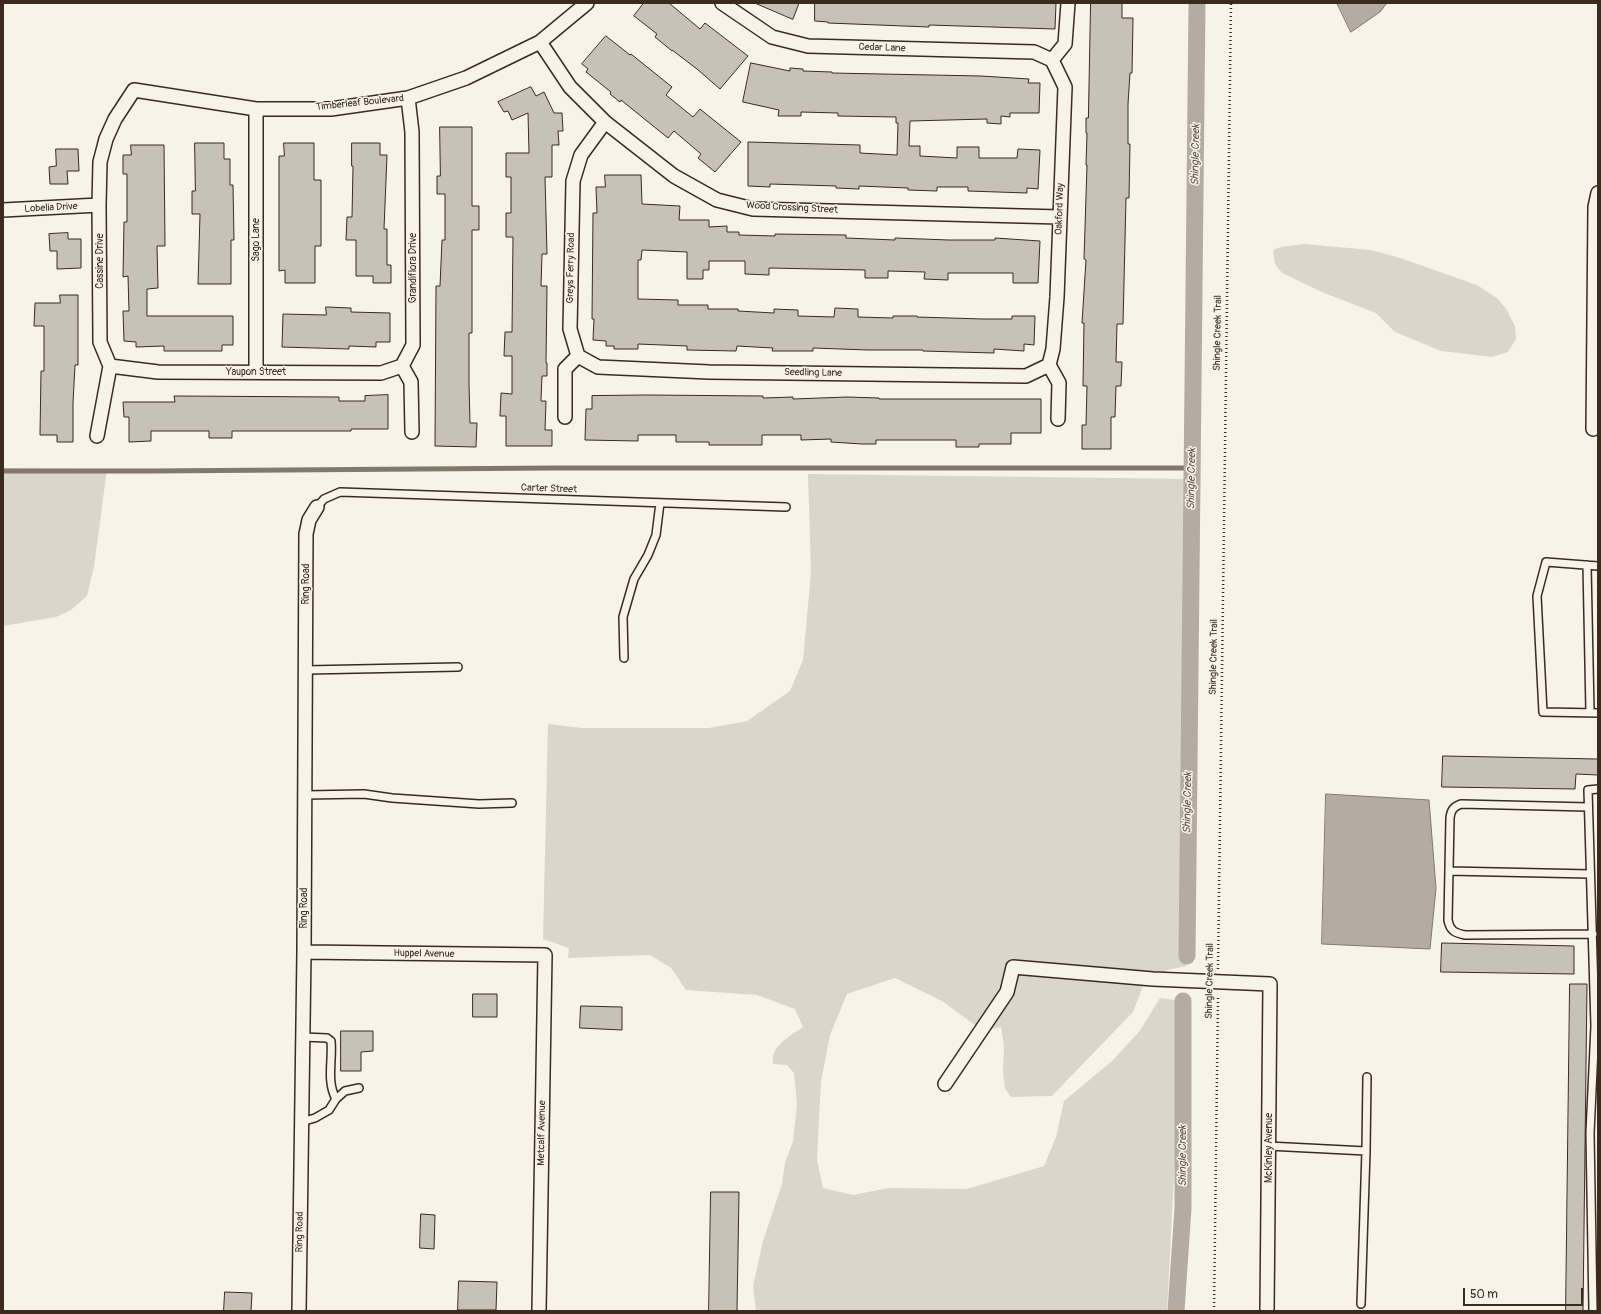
<!DOCTYPE html>
<html>
<head>
<meta charset="utf-8">
<style>
	body { margin:0 }
	#map { position:relative; width:1601px; height:1314px; overflow:hidden; background:#f7f3e8; font-family:Pangolin,sans-serif }
	canvas { display:block }
	.frame { position:absolute; inset:0; border:4px solid #3b2a1e; pointer-events:none }
	.scale { position:absolute; left:1463px; top:1288px; width:120px; height:18px; box-sizing:border-box; border:2px solid #3b2a1e; border-top:0; padding-left:5px; font-size:12px; line-height:14px; white-space:nowrap; color:#3b2a1e; -webkit-text-stroke:3px #f7f3e8; paint-order:stroke }
</style>
</head>
<body>
<div id="map">
<canvas width="1601" height="1314"></canvas>
<div class="frame"></div>
<div class="scale">50 m</div>
</div>
<script>
const context = document.querySelector('canvas').getContext('2d');
context.lineJoin = 'round';
function fill(path, color) {
  context.fillStyle = color;
  context.fill(path, 'evenodd');
}
function strokePath(path, color, width, dash) {
  context.strokeStyle = color;
  context.lineWidth = width;
  context.lineCap = dash ? 'butt' : 'round';
  context.setLineDash(dash || []);
  context.stroke(path);
}
function write(font, color, halo, rows, align = 'center') {
  context.font = font + ' Pangolin,sans-serif';
  context.lineWidth = 3;
  context.setLineDash([]);
  context.textBaseline = 'middle';
  context.strokeStyle = halo;
  context.fillStyle = color;
  for (const [text, x, y, turn = 0] of rows) {
    context.save();
    context.translate(x, y);
    context.rotate((+turn || 0) * Math.PI / 180);
    context.textAlign = isNaN(turn) ? turn : align;
    if (halo) context.strokeText(text, 0, 0);
    context.fillText(text, 0, 0);
    context.restore();
  }
}
const green = new Path2D(`
	M1304,244l67,6 29,8 77,27 21,14 8,10 9,17 1,13 -8,13 -16,5 -51,-6 -46,-19 -19,-19 -52,-20 -42,-20 -7,-9 -2,-14 8,-3z
	M3,468l104,1 -13,98 -7,29 -16,14 -15,7 -53,9z
	M808,474l383,5 -5,487 -19,4 -24,16 -10,26 -81,84 -41,1 -6,-8 -2,-17 1,-26 -3,-19 -18,4 -41,-30 -47,-23 -48,16 -17,41 -9,46 -4,79 6,28 30,7 36,-7 78,1 77,-23 12,-29 8,-36 47,-39 28,-30 21,-34 23,3 -16,310h-411l-3,-25 10,-45 19,-57 3,-21 8,-22 4,-37 -3,-31 -7,-8 -14,-1c-3,-18 17,-28 30,-37l-8,-18 -38,-14 -71,-5 -15,-22 -21,-13 -82,3 1,-10 -26,-9 5,-215 35,4h126l38,-7 43,-30 13,-31 8,-88z`);
const water = new Path2D(`
	M1337,3h50l-7,9 -29,20z
	M1326,794l103,6 7,88 -6,61 -108,-5z`);
const stream = new Path2D(`
	M3,471h149l402,-3h637`);
const canal = new Path2D(`
	M1187,956l10,-953
	M1176,1311l7,-103v-207`);
const building = new Path2D(`
	M644,3h25l31,26 5,-6 43,33 -28,33 -23,-20 -25,-19v1l-17,-14 2,-3 -23,-18z
	M755,3h44l-6,16z
	M815,3h241l-1,26 -126,-4v2l-101,-4v-1l-13,-1z
	M1091,3h31v15h11l-1,55h-2l-2,31v40h2l-1,54h-3l-3,126h-6l-1,38h6l-1,24h-5l-1,31h-4v32h-29v-24h4l1,-39h-4l1,-63h-2l4,-63 -2,-1 3,-94h-1l1,-32h-1v-15h2z
	M606,36l24,19 1,-1 41,33 -6,8 27,22 7,-8 41,33 -26,30 -17,-14 3,-4 -27,-23 -6,7 -47,-38 -1,2 -10,-8 1,-2 -25,-20 2,-3 -6,-5z
	M751,63l39,8v-3l13,1v2l29,1v1l149,3 48,3 -1,4h12l-1,30h-29v4l-9,-1v8l-14,-1v-4l-77,2 -1,25h11v10l37,2v-11h22v11h38l1,-9 22,1 -2,39 -11,-1v5l-59,-2v-4h-31v4l-29,-1v-2l-49,-2v3l-23,-1v-2l-66,-2v3l-22,-1v-44l112,3v8l37,2 1,-32h-2v-6l-58,-1v-3l-37,-1v4h-23l1,-6 -36,-8z
	M531,87l5,9 8,-4 10,21h8l1,18h-5l1,14h-7v32h-7l2,77h-5l-1,32h6l-1,77h1v13h-5l-1,25h5l-1,29h7v16h-46v-30h-6l1,-23 11,1v-38h-8l1,-24h7l1,-95h-7v-24h5v-36h-5v-24h23l-1,-40 -16,7 -4,-9 -4,1 -6,-10z
	M440,127h32v79h7v24h-7v103h-3v50l1,40h7l-1,24 -41,-1 1,-160h4l2,-46h3v-46h-8v-18h3z
	M195,143h29v16h6v26h3l1,55h-3v44h-33l2,-70h-8v-23h3z
	M284,143h30v37h7v66h-6v37h-30v-13l-6,1v-115h5z
	M352,143h28v12h7l-3,74h3v36h4v18h-18v-7h-17v-36h-10l1,-23h5l1,-51h-1z
	M131,145h33l1,101h-8l1,42 -11,1v27h86v29h-11v6h-58v-5l-28,1v-5l-12,-1 -1,-30h6l-1,-35 -5,1 1,-55h3v-48h-4v-19h8z
	M56,149h22l1,22h-12l1,13h-18l-1,-17 7,-1z
	M605,175h36l1,29 38,2 -1,14h30v7l18,-1v6h12v3l36,1v-2l71,1v3l49,2v-2l54,2h46v-2l45,3 -2,42h-25v-10h-65v7l-24,-1 1,-7 -37,-1v7h-23v-8l-96,-2v7l-24,-1v-13h-36v9h-6v9h-16v-27l-45,-2 -1,10h-3v39l40,1v5h30v4h30v2l36,2v-4l24,1v6l36,1 1,-9 23,1v8l35,1v-2h24v1l66,2h29v-3h23l-1,29 -10,-1v7l-30,-2v4l-71,-2v-1h-55l-55,-2v3h-41l1,-3 -36,-2 -1,5 -49,-1v-4l-49,-2v5h-24v-3h-8v-5l-13,-1 1,-21h-2l1,-106h4l-1,-26h9z
	M68,233v6h13v29l-24,1v-18h-7l-1,-17z
	M60,295h18v70h-3l-2,38v39h-16v-7h-17l1,-64h3v-45h-10l1,-23h25z
	M326,307l25,1v4l39,1v29h-14v5l-27,-1v3l-67,-2 1,-33 43,1z
	M388,395v34h-37v2h-119v7h-23v-7h-58v10l-22,1v-25h-5l-1,-15h52l-1,-6 165,1v4h26v-5z
	M646,395l117,1v2l30,-1v2l54,-2 32,1v1h162v34h-30v11h-32v3h-23v-7h-80v4h-14l-31,-2v-3l-30,1v-5h-39v10h-53v-3h-33v-7h-38v6l-53,-1 1,-31h6v-13z
	M1443,756l155,3v16l-22,-1 -1,15 -133,-2z
	M1442,943l132,3v28l-133,-2z
	M1570,984h17l-4,327h-17z
	M473,994h24v23h-24z
	M581,1006l41,1v23l-42,-2z
	M341,1031h32v20l-12,1v19h-20z
	M711,1192h28l-2,119h-28z
	M421,1214l14,1 -1,34 -14,-1z
	M459,1281l38,1 -1,28h-38z
	M225,1292l27,1 -1,18h-27z`);
const path = new Path2D(`
	M1218,969l13,-966
	M1214,1311l4,-315`);
const service = new Path2D(`
	M317,507l7,-8 16,-7 446,15
	M1587,565l3,147
	M1598,566l-52,-4 -9,34 6,116 55,1
	M624,658l-1,-41 11,-38 14,-24 8,-20 4,-32
	M306,670l152,-3
	M305,795l59,-1 28,4 87,6 33,-1
	M1588,807l-127,-3c-8,3 -10,6 -11,14l-2,102c2,11 7,13 17,15l128,-1
	M1449,871l141,3
	M303,1037l24,1 4,3c2,19 -5,40 5,58
	M301,1122l14,-4 14,-8 7,-11 9,-8 14,-3
	M1268,1146l98,5 -5,153
	M1366,1151l1,-74
	M1593,1311l-3,-178 5,-107 -7,-236 10,-1`);
const minor = new Path2D(`
	M722,3l50,34 36,9 226,6 18,8
	M540,42l30,45 35,35 69,54 43,24 36,9 307,8
	M1052,60l13,27 -8,210 -4,52 -4,16 10,18 -1,36
	M1052,60l13,-16 3,-41
	M408,98l4,34 1,213 -11,21 9,16 1,50
	M256,109v263
	M3,210l96,-5
	M578,356l20,11 111,5 317,4 23,-11
	M578,356l-8,-27 3,-148 8,-26 24,-33
	M110,366l48,6 223,1 21,-7
	M565,417v-48l13,-13
	M1593,429l2,-222 3,-14
	M97,436l13,-70 -10,-24 -1,-137 1,-43 6,-23 9,-20 19,-29 122,19h75l77,-11 58,-20 74,-36 47,-39
	M304,952l241,3 -6,356
	M945,1084l62,-92 6,-25 140,12 117,5 -3,327
	M299,1311l5,-359 2,-418 3,-14 8,-13`);
const streetNames = [
	["Cedar Lane",882,48,2],
	["Timberleaf Boulevard",360,103,-6],
	["Lobelia Drive",51,208,-3],
	["Wood Crossing Street",792,208,3],
	["Oakford Way",1060,209,-88],
	["Sago Lane",256,240,-90],
	["Cassine Drive",100,261,-90],
	["Grandiflora Drive",413,268,-90],
	["Greys Ferry Road",571,268,-89],
	["Shingle Creek Trail",1218,333,-89],
	["Yaupon Street",256,372],
	["Seedling Lane",813,373,1],
	["Carter Street",549,489,2],
	["Ring Road",306,584,-90],
	["Shingle Creek Trail",1214,657,-89],
	["Ring Road",304,908,-90],
	["Huppel Avenue",424,954,1],
	["Shingle Creek Trail",1210,981,-89],
	["Metcalf Avenue",542,1133,-89],
	["McKinley Avenue",1269,1148,-90],
	["Ring Road",300,1232,-89]
];
const waterNames = [
	["Shingle Creek",1196,155,-89],
	["Shingle Creek",1192,479,-89],
	["Shingle Creek",1188,803,-89],
	["Shingle Creek",1183,1156,-90]
];
fill(green, '#dbd6cb');
fill(water, '#b4aca0');
strokePath(water, '#84786c', 1);
strokePath(stream, '#84786c', 5);
strokePath(canal, '#b4aca0', 17);
fill(building, '#c8c1b6');
strokePath(building, '#3b2a1e', 1);
strokePath(service, '#3b2a1e', 10);
strokePath(minor, '#3b2a1e', 16);
strokePath(path, '#3b2a1e', 2.5, [1, 3]);
strokePath(service, '#f7f3e8', 7);
strokePath(minor, '#f7f3e8', 13);
write('10px', '#3b2a1e', '#f7f3e8', streetNames);
write('italic 11px', '#5f5145', '#f7f3e8', waterNames);
</script>
</body>
</html>
